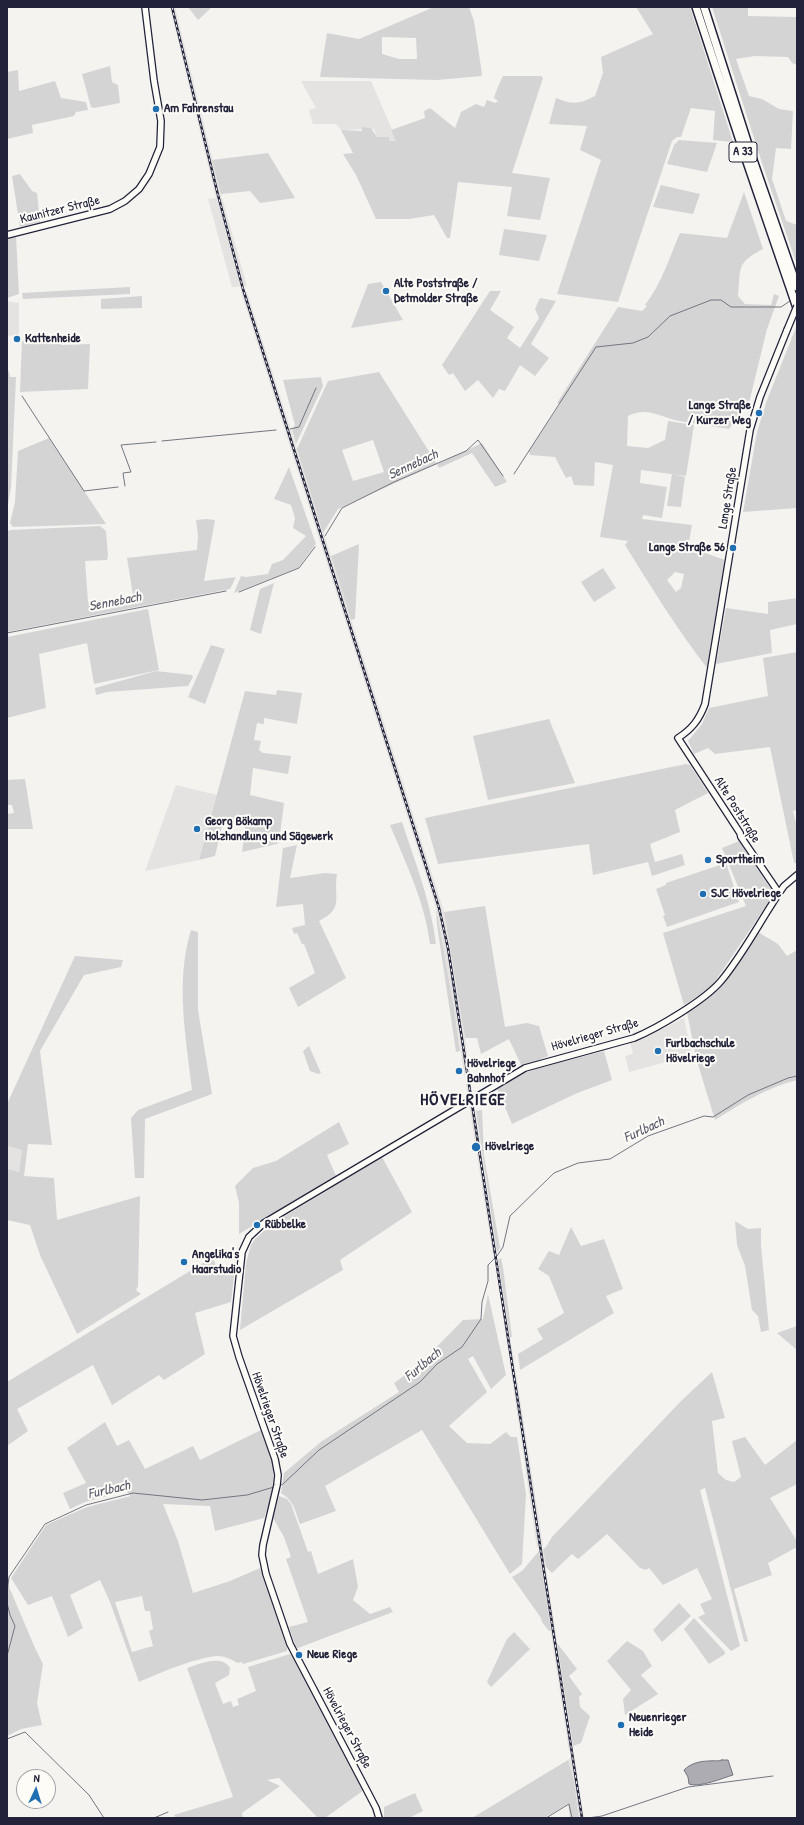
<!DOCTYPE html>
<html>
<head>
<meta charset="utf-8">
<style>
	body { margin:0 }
	#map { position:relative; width:804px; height:1825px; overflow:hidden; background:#f4f3ef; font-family:"Patrick Hand",sans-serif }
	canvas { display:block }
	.frame { position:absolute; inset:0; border:8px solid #22223b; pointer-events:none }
	.north { position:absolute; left:16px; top:1769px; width:40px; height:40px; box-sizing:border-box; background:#fdfcf7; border:1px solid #a5a5ac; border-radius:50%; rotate:4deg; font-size:11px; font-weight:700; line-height:16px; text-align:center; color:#22223b }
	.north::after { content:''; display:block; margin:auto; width:14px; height:18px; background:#1f6fb2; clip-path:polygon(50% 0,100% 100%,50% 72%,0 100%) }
</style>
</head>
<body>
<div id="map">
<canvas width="804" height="1825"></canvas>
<div class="frame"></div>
<div class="north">N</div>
</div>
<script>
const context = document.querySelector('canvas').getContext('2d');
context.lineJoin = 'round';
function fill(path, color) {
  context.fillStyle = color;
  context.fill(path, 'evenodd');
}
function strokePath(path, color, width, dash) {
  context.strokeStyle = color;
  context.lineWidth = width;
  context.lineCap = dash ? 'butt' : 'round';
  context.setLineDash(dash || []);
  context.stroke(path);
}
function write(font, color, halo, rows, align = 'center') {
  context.font = font + ' "Patrick Hand",sans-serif';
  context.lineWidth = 4;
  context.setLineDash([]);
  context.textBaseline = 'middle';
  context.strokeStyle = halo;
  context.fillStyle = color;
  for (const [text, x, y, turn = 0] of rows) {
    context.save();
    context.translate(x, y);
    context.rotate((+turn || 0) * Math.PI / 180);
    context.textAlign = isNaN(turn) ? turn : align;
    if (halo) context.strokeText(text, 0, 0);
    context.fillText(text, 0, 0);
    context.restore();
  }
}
const built = new Path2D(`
	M170,7h5l46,187 26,92 -15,1 -24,-88 8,-1z
	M301,81h70l26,60h-8l-1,-4h-11l-3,-8 -33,1 -5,-6h-23l-4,-14 7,-2z
	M241,292h6l197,620 21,126 7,57 -4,3 -14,-90 -18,-101z
	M7,301l12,2v32l-12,1z
	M176,785l41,10 -18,65 -54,11z
	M684,1018l8,37 -63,17 -4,-16 8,-2 -3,-12 12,-3z
	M474,1102l23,150 -4,3 -24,-150z
	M7,1146l15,4 -3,23 -12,-4z
	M498,1260l45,285 -6,3 -42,-286z
	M543,1549l30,200 -4,2 -27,-177 -3,-23z
	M574,1754l10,64h-5l-5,-37 -5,-16 -1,-5z`);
const green = new Path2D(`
	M188,7h22l1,1 -13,12z
	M434,7h35l5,14 8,53 -1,2 -44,4 -117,-3 7,-44 32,6zM382,37l34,1 1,21h-18l-17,-5z
	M636,7h54l43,135 -20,-2 2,-29 -24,-3 -10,29h-4l-5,4 -54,161 -61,-8 44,-134 -21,-10 7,-24 -38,-2 7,-26c17,7 23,6 39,-2l8,-23 -2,-16 52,-23z
	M712,7h36v9l49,1v48l-5,-2 -4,-6 -33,-1 -19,3 13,37 13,3 17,10 14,2 -2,38 -15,-1 -4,31 14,42 11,4v40l-35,-102z
	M110,66l2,16 6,3 2,18 -26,5 -3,-1 -9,-33z
	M18,70l1,21 36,-10 6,17 25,4 2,8 -12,2 -2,4 -42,9 1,8 -26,6v-67z
	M503,76h38l2,2 -31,95 38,5 -10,42 -33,-4 5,-29 -54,-5 -8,56h-3l-13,-23 -25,4h-33l-20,-44 -13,-21 10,-1 -12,-23 21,1v-4l9,1 6,9h12v4h7l-5,-11 34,-12 -1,-7 6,-3 25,20 6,-16 15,-8 8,3 3,-7 8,3 3,-2 -4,-3c1,-4 7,-19 9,-22z
	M679,140l38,3 -10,29 -40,-8 7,-19z
	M268,153l27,45 -35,5 -10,-12 -29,3 -9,-34z
	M20,174l12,17 5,2 3,29 -20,5 -8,-51z
	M661,185l39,9 -7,20 -40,-7z
	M744,192l19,57c-27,14 -22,18 -25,47l7,8 26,1 3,-11 5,2 -12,33 -18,74 -20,26c-16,-3 -33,-5 -50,-8 -18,-4 -33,-15 -51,-5l-1,30 21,2 17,-8 3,-19 26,4 -8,51 -45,-6 -1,13 27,4 -5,31 -19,-3 -1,4 50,6 -4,22 37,13 -18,108c-30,-39 -56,-81 -82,-123l3,-4 -28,-4 13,-72 -18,-3 -1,24 -20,-1 -3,-9 -5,2 -11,-21 -25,-2 -1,-4 31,-47 -3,-1 61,-96 24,4 5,-5 -2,-1c17,-22 24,-47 35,-72l47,5zM675,572l9,2 -3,14 -5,4 -9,-12z
	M504,229l43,6 -8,26 -40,-6z
	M16,236l3,58 -12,4v-59z
	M381,282l22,38 -52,8 17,-44z
	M130,287v7l-107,5 -1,-6z
	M490,291h11l-11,19 24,17 -7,11 13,10 19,-30 -4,-9 5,-11 16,3 -25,43 18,14 -14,18 -15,-11 -15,26 -6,-2 -6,9 -15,-18 -13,11 -12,-18 -4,2 -7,-10z
	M142,296v12l-41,1v-10z
	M797,325v183l-54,4 14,-80 10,-32z
	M61,340v5l29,-1 -2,45 -68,3 2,-51z
	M7,371h2l1,6h6l-5,110 -4,23z
	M379,372l58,92 45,-21 25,39 -12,5 -23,-34 -33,15 -2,-4 -99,45 -15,24 -26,-84 31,-68zM373,440l11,32 -31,9 -11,-31z
	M321,377l2,9 -27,58 -4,-14 3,-5 -12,-45z
	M49,438l57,86 -93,3 -3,-4 5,-21 3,-51z
	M289,467l27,77 -18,24 -64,25 7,-17 5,1 22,-3 4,-10 11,-4 23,-24 -13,-8 2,-10 -4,-13 -17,-6z
	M672,474l13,3 -4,30 -14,-1z
	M206,519l9,1 -11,61 32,-4 -6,12 -223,43v-100l3,-2 90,-4 6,5 2,24 -1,5 -22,1 3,41 45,-7 -6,-37 70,-8 1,-14 -2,-16z
	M359,544l-4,75 -4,1 -20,-64z
	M603,568l13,20 -22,14 -13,-20z
	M274,583l-13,51 -11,-4 10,-41z
	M797,598v26l-27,6 2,23 -56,11 10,-56 42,6v-12z
	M148,609l11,61 -65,14 -7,-41 -48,11 7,54 -39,10v-81z
	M211,645l14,4 -20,55 -17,-7z
	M797,652v135l-1,4 1,19 -4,1 4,16v36h-3l-24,-116 -55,7 -7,-6 -14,6 -6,-13 14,-17 7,-16 59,-12 -5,-38z
	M156,671l36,4 1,2 -5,9 -81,6 -11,3 -1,-7z
	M277,690l25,3 -5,31 -33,-6v6l-7,-1 -3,17 7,1 -2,9 4,3 28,3 -3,18 -35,-6 -3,27 34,8 -5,39 -2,2 -35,8 4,-29 -22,-5 -9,38 -16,4 46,-169 31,4z
	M549,719l26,64 -87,17 -15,-64z
	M686,764l4,1 18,28 -33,17 5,22 -30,12 5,18 27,-8 3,11 -33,11 -4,-14 -55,13 -4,-31 -151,20 -13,-46z
	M25,779l8,50h-26v-15l7,-1 -2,-8h-5v-25z
	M402,822c13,40 29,80 34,122h-6c-5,-42 -24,-80 -40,-119z
	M739,841l35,53 -60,89 -10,9 -20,13 -21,-72 83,-27 -24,-58z
	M297,845l-7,33 35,-5 12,1c-4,24 8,34 -18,47l27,57 -48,29 -9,-19 26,-15 -11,-29h-2l-5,-11 -3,1 -2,-6 13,-3 -2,-21 -27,3 7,-59z
	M726,863l13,39 -72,25 -4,-11 2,-1 -9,-26 10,-4v-2z
	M485,906l20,121 22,-4 12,3 9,30 -26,11 -13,-28 -28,15 -4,-16h-12l-21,-126z
	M436,907l18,101 6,43 -4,1 -19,-127z
	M191,930l7,2v78l14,84 -67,25 -1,59h-9l-4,-60 7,-8 54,-20c-6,-53 -17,-108 -1,-160z
	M758,932l20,12 9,12 10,-6v130c-31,8 -55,23 -82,40l-19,-62 -9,-46 19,-12 13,-11z
	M75,956l48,4 -2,7 -37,8 -44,76 12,94 -24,-1 -4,32 30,2 3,42 83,-24 -2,90 -2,4 5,4 -64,40 -37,-79 -10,-30 -23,-5v-51l12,3 3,-22 -15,-4v-42z
	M309,1046l12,27 -3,1 -8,-3 -7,-20z
	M604,1051l8,29 -37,14 -63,30 -15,-36 28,-15 14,-5z
	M482,1110l2,45 16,93 -3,4 -21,-141z
	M339,1122l10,22 -22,11 9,21 -97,58v-31l-4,-17 18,-18 23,-7z
	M382,1157l30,55 -72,48 3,10 -103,60 6,-67 5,-18 4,-6 17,-15z
	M735,1221l13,8 13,-1v17l8,85 -8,2 -3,-16 -6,-6 -7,-44 -8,-21z
	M571,1227l10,19 23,-7 19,50 -17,7 8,17 -94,57 -2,-16 25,-15 -6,-10 27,-16 -15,-37 -11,-7 11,-18 10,4z
	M213,1257l6,18 16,-8 -4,35 -36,11 10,41 -41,26 -5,-5 -47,30 -19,-40 -76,44 11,22 -21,15v-64z
	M501,1258l2,9 9,70h-2l-12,-77z
	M488,1294l18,81 -15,14 -18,-33 -5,3 19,33 -38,34 18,17 23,1 16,-12 5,5h6l9,57 -4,70 -12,10 -88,-144 -97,56 11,25 -36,13c-5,-14 -6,-23 -19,-31l3,-20 38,-32 77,-49 -5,-9 26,-19 43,-44 20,-1z
	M797,1326v24l-20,-17z
	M712,1372l13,46 -13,3 6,52 8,7 8,2 7,-5 -9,-36 13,-4 20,28 32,-25v44l-27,14 27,43v6l-29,16 4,12 -38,14 14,52 -2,1 -2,-1 -39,-153 -5,2 40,156 -9,5 -33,-34 7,-3 -5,-10 12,-5 -15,-31 -34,17 -14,-17 -3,2 -6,-2 -33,-34 -29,25 -6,-5 -20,19 -6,-6 -3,-18 3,-2 6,-10 129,-136z
	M105,1422l12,24 12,-6 16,29 48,-23 7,14 61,-30c3,9 9,19 11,29 4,20 -1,41 -8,59l-49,13 -5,-25 -47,-2 15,37 15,52 37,-12 30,-13 27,79v4l-44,13 -1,-2 -5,1c-5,-4 -13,-7 -20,-7 -22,2 -58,17 -78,26l-29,-80 -10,-22 -30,15 13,33 -15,9 -16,-41 -24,9 -17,-27 35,-53 41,-18 44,-11 -5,-5 -41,11 -15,7 -7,-16 23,-10 -19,-35zM142,1596l3,15h5l3,18 -4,2 4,15 -21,6 -17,-50z
	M279,1496l8,3 4,5 17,48 3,-1 7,23 35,-15 5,28 -5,13 17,14 20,-7 3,5 -95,36 -2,-1 -7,-20 19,-5 -22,-63 5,-2 -7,-20 -11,-19z
	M539,1551l12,80h-2l-7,-9 -1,-4 -29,-41 10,-6z
	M7,1582l28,66 8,16 -6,39 5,22 -21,4 -14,7z
	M679,1603l12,13 -29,26 -9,-12z
	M694,1618l31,34v2l-16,10 -25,-35z
	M514,1632l16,17 -39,38 -4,-5 20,-43z
	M627,1641l16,10 9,15 -11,9 17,19 -33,21 -2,-16 8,-9 -24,-29z
	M557,1643l20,26 -8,7 13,18 -3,3 1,10 10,9 -9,27 -8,3z
	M290,1654l3,2 71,134 -39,28h-7l-39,-40 -12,2 13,6 -38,27 1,5h-67l-2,-3 59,-18 -46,-129c13,-4 34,-14 43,0l-1,7 -14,8 8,21 8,-3 2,6 6,-2 -2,-6 19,-8 -8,-24z
	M568,1760l6,21 5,37h-9l-2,-14 -24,14h-72z
	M415,1793l8,18 -14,7h-25v-11z`);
const water = new Path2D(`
	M722,1760h6l5,15c-10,3 -34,13 -44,9l-1,-7 -4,-7c6,-6 15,-9 25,-9 5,-1 8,1 13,-1z`);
const stream = new Path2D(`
	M22,396l62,95 34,-4
	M290,429l9,-2 17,-39
	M162,441l114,-11
	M514,474l82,-127 37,-4 15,-6 22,-21 41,-16h10l10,7h50l9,-6
	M125,486l-2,-13 8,-1 -10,-27 35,-3
	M325,536l17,-28 52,-26 72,-31 12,-11 25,36
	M239,592l60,-24 16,-21
	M7,633l219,-42
	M279,1486l4,-2 36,-34 101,-68 17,-18 25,-17 19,-28 1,-17 6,-21v-16l9,-9 6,-9 7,-31 44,-43 24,-10 32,-4 38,-23 56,-20 9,1 35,-22 40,-17 9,-2
	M7,1593l2,-16 36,-53 41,-19 47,-12 69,7 45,-5 27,-8
	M7,1603l3,12 5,11 -8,30
	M7,1739l18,-7 64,63 15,23
	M154,1818l14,-6
	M546,1818l23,-14 3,14
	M588,1818l14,-2 86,-29 85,-11`);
const secondary = new Path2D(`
	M7,235l103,-26 15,-8 14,-12 10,-15 11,-27 1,-26 -7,-40 -9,-74
	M779,893l-38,-56 -1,-4 -62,-95c14,-9 21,-18 27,-34l45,-274 10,-33 27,-67
	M379,1818l-3,-10 -13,-25 -73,-139 -24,-70 -4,-19 1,-10 14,-60 1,-10 -3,-16 -36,-102 -6,-21 9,-84 7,-15 15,-14 261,-155 109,-30c24,-10 71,-38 87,-57 24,-29 41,-64 63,-95l13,-11`);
const highway = new Path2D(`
	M696,7l51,155 50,146
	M704,7l49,153 44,127`);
const rail = new Path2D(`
	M172,7l46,188 25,94 182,574 14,45 9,40 134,870`);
const secondaryBridge = new Path2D(`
	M787,330l10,-24`);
const markers = [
	[156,109,4,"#1f6fb2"],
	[386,291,4,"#1f6fb2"],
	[17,339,4,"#1f6fb2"],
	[759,413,4,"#1f6fb2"],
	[733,548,4,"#1f6fb2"],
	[197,829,4,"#1f6fb2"],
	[708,860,4,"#1f6fb2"],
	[703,894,4,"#1f6fb2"],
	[658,1051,4,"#1f6fb2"],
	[459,1071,4,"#1f6fb2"],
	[476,1147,5,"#1f6fb2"],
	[257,1225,4,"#1f6fb2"],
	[184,1262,4,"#1f6fb2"],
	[299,1655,4,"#1f6fb2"],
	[621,1725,4,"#1f6fb2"]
];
const shields = [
	[743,152,28]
];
const shieldNames = [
	["A 33",743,152]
];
const poiNames = [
	["Am Fahrenstau",164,109],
	["Alte Poststraße /",394,284],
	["Detmolder Straße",394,299],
	["Kattenheide",25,339],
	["Lange Straße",751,406,"right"],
	["/ Kurzer Weg",751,421,"right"],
	["Lange Straße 56",725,548,"right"],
	["Georg Bökamp",205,822],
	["Holzhandlung und Sägewerk",205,837],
	["Sportheim",716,860],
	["SJC Hövelriege",711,894],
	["Furlbachschule",666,1044],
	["Hövelriege",666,1059],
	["Hövelriege",467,1064],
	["Bahnhof",467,1079],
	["Hövelriege",485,1147],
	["Rübbelke",265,1225],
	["Angelika's",192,1255],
	["Haarstudio",192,1270],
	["Neue Riege",307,1655],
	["Neuenrieger",629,1718],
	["Heide",629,1733]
];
const streetNames = [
	["Kaunitzer Straße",60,210,-14],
	["Lange Straße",728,498,-81],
	["Alte Poststraße",737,810,58],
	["Hövelrieger Straße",595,1035,-16],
	["Hövelrieger Straße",270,1415,71],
	["Hövelrieger Straße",347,1728,62]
];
const waterNames = [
	["Sennebach",413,465,-25],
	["Sennebach",115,602,-11],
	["Furlbach",644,1130,-25],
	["Furlbach",423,1365,-40],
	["Furlbach",109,1490,-13]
];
const districtNames = [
	["HÖVELRIEGE",463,1100]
];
fill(built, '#e4e3e2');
fill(green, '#d5d4d5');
fill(water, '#acacb2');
strokePath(water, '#757582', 1);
strokePath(stream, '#757582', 1);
strokePath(secondary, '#22223b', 8);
strokePath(highway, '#22223b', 10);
strokePath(secondary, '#fdfcf7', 5.5);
strokePath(highway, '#fdfcf7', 7);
strokePath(rail, '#22223b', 2.5);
strokePath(rail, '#fdfcf7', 1, [3]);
strokePath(secondaryBridge, '#22223b', 8, []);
strokePath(secondaryBridge, '#fdfcf7', 5.5);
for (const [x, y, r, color] of markers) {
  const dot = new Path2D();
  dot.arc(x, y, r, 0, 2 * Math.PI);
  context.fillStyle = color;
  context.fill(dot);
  strokePath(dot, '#fdfcf7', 1.5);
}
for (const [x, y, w] of shields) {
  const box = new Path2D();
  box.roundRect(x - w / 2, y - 10, w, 20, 3);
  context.fillStyle = '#fdfcf7';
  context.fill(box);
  strokePath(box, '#22223b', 1);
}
write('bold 12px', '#22223b', null, shieldNames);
write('bold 13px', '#22223b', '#fdfcf7', poiNames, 'left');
write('13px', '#22223b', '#fdfcf7', streetNames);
write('italic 14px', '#59596b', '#fdfcf7', waterNames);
context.letterSpacing = '1px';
write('bold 17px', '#22223b', '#fdfcf7', districtNames);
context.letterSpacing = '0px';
</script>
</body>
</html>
